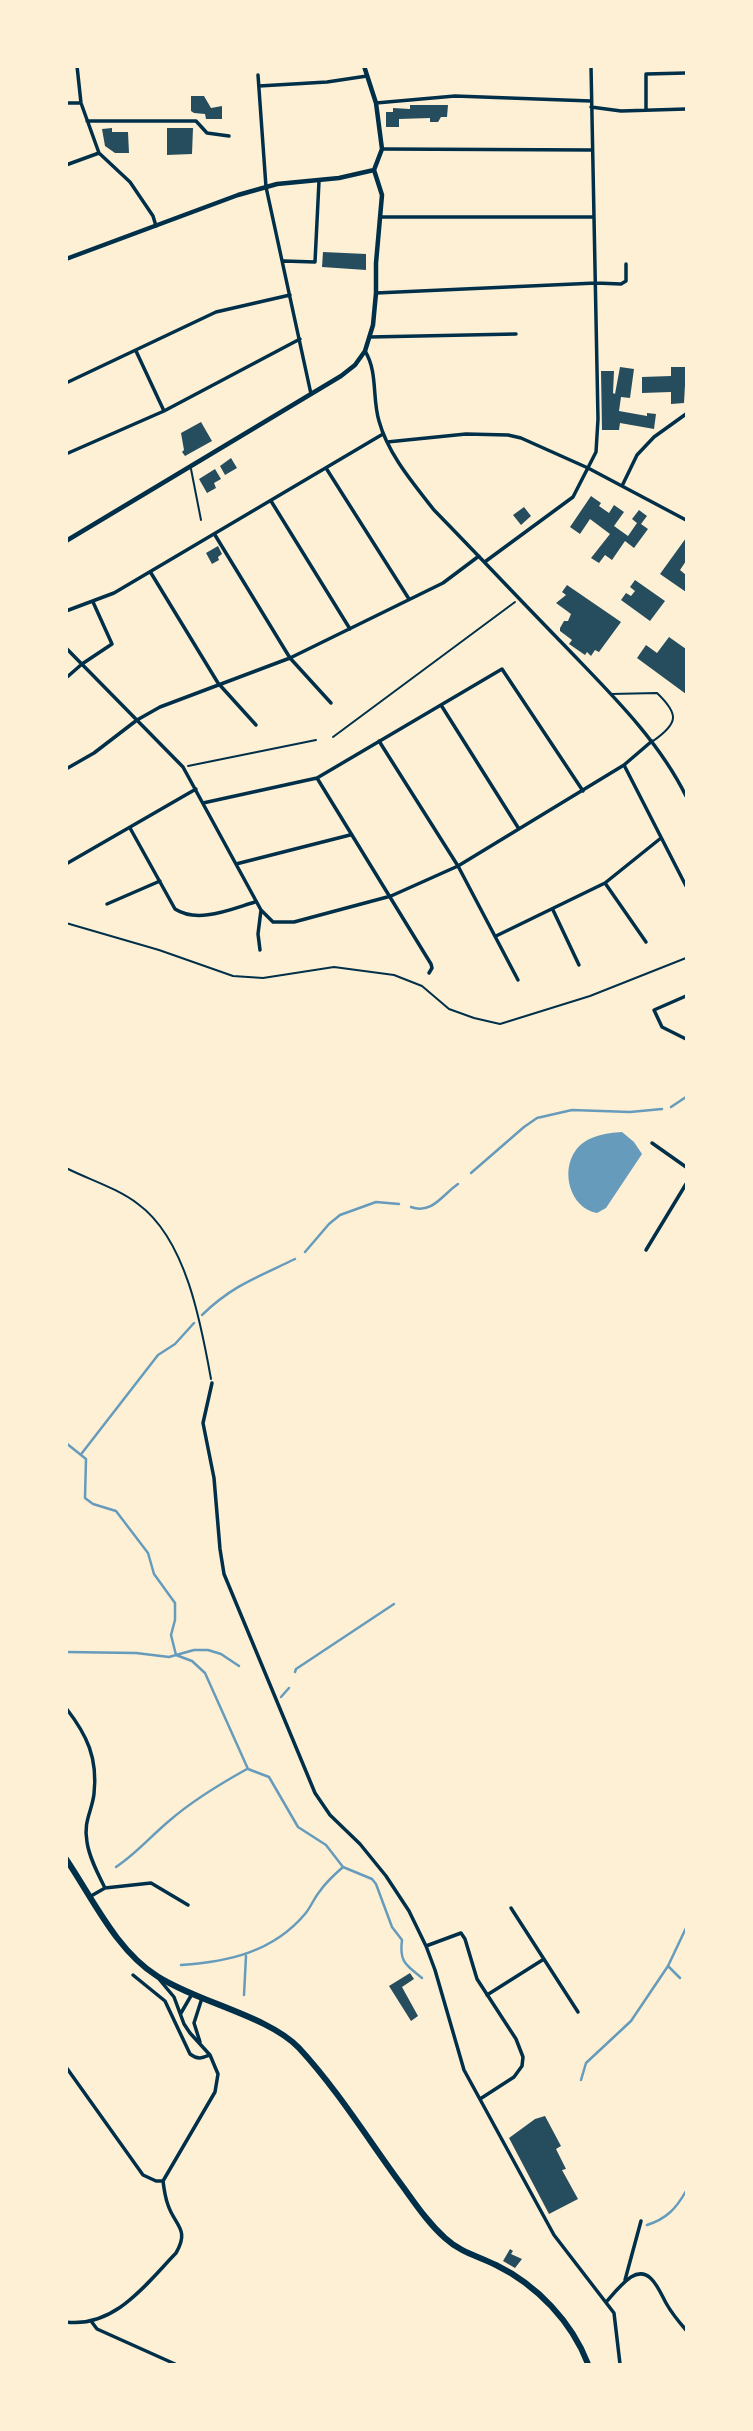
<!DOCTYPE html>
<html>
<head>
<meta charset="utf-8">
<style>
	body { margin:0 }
	#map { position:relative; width:753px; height:2431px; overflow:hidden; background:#fdf0d5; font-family:Montserrat,sans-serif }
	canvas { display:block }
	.frame { position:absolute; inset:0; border:68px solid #fdf0d5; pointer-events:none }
</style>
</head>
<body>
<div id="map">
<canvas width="753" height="2431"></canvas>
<div class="frame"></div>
</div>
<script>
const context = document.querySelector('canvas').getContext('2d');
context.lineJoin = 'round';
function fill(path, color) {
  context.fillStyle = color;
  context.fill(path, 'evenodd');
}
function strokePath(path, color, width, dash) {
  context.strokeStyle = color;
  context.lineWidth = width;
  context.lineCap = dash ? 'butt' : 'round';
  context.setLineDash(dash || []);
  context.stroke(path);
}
const water = new Path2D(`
	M622,1132l12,10 8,12 -36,54 -9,5c-27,-5 -37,-42 -21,-63 10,-14 30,-17 46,-18z`);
const stream = new Path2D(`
	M671,1107l15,-10
	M471,1173l53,-46 13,-9 35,-8 58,2 32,-3
	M411,1207c21,8 32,-13 47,-23
	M305,1252l24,-28 11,-9 36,-13 23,2
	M202,1315c31,-30 56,-38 93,-56
	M66,1443l20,16 -1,39 8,6 23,7 32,42 6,21 21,29v17l-4,15 5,20 16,6 13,12 43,96 21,8 29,50 28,18 17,22 29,12 4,5 16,43 10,13c-3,22 4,25 20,38
	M82,1453l76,-98 17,-11 19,-21
	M66,1652l70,1 33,4 25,-7h14l13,4 18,12
	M295,1672l1,-3 98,-65
	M281,1697l8,-9
	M116,1867c20,-13 35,-31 53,-46 24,-21 51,-37 78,-52
	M181,1965c47,-3 92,-13 124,-51 6,-7 9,-16 15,-23 6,-9 15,-17 23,-24
	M668,1966l12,12
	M244,1995l2,-39
	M581,2080l5,-17 45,-42 37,-55 18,-38
	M647,2225c19,-6 29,-16 39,-34`);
const building = new Path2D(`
	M191,96h13l7,12 11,-2v13h-16l-1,-5 -11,-1 -3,-2z
	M410,105h38l-1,12h-6l-3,5h-8v-4l-31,1v8h-13v-15h7v-4l17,1z
	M112,128v4h16l1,21h-14l-10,-7 -3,-17z
	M167,128h26l-1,26 -25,1z
	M323,252l43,2v16l-44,-3z
	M620,367l14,2 -4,29 -9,-1 -2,14 28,5v-3l9,1 -2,15 -34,-6 -1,7h-17l-1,-59h13l-1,22 2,1z
	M671,367h15l-2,36 -13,1v-12l-29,1v-16l29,-1z
	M201,422l11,19 -27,15 -3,-4 2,-2 -3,-17z
	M231,458l6,10 -12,7 -5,-9z
	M215,469l6,10 -7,4 2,5 -9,5 -8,-14z
	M591,496l10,7 -2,3 10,7 5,-8 10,7 -10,14 14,10 9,-13 -5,-4 7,-9 8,6 -6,8 7,5 -14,19 -9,-7 -13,19 -7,-5 -6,8 -8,-5 19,-24 -20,-15 -10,15 -10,-7z
	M524,507l7,9 -10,9 -8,-10z
	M686,538v23l-6,9 6,5v17l-26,-18z
	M218,546l4,8 -4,3 1,3 -7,4 -6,-11z
	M635,580l30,21 -15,20 -29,-21 5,-7 5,3 4,-5 -5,-4z
	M567,585l54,37 -22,30 -4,-2 -4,6 -4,-4 -2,3 -16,-11 3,-4 -12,-9v-3l4,-7h4l3,-7 -15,-11 10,-8 -4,-3z
	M669,637l17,12v45l-49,-36 9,-13 11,8z
	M410,1973l4,6 -12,8 16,29 -7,5 -22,-35z
	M545,2116l16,30 -5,3 10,20 -4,1 16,29 -29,15 -40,-76 26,-19z
	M510,2249l3,2 -2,3 11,5 -7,9 -12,-7z`);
const path = new Path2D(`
	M333,737l182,-135
	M188,766l128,-26
	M66,923l93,27 74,26 30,2 71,-11 60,8 28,11 27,23 25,9 26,6 90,-28 96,-38
	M66,1168c24,12 51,20 72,36 48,35 63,119 73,175`);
const service = new Path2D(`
	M191,469l10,51
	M611,694l46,-1c22,21 22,30 -4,48`);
const minor = new Path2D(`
	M77,66l4,37 18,50 31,29 23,34 3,10
	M258,75l8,112 45,207
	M259,86l68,-4 40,-6
	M66,103h15
	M376,103l79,-7 136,5
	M591,107l30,4 65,-2
	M646,110v-36l40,-1
	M87,121h109l11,12 22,3
	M382,149l210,1
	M66,165l33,-12
	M381,217h212
	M284,261l31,1 4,-81
	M376,293l220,-10 25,1 5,-3v-17
	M370,337l146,-3
	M136,351l28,60
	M365,351c13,21 7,47 14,70 9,33 34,62 55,89 44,45 87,91 131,136 44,46 93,93 121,150
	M66,383l150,-71 74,-17
	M387,442l79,-8 42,1 13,3 67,30 98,52
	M66,454l98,-43 136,-72
	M326,468l83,131
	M622,486l15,-31 17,-18 32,-23
	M271,501l79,128
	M215,535l75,123 41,45
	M486,561l87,-64 23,-45 2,-33 -7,-353
	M151,573l67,110 38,42
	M66,611l48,-18 269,-159
	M66,648l117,119 78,143 -3,24 2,16
	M66,678l16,-14 30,-20 -19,-42
	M441,705l78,124
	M379,741l79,125 60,114
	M624,765l62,121
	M66,769l28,-16 43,-33 23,-13 130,-49 153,-75 36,-27
	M317,778l114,186 1,4 -3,5
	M203,803l114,-25 185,-109 81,122
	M130,828l45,81c23,15 56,0 80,-7
	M66,864l130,-75
	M236,864l114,-29
	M605,883l41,59
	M107,904l53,-23
	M261,910l12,12h21l97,-26 67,-30 166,-101 28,-24
	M553,910l26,55
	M496,936l109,-53 56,-45
	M686,996l-32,14 8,17 24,12
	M652,1143l34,24
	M646,1250l40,-66
	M212,1383l-9,40 11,55 6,71 4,25 91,219 15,22 30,29 26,32 23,35 17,35 9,24 29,100 90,165 60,78 6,51
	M66,1708c21,27 32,50 28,86 -2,17 -11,28 -7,48 2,15 11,32 18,46
	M91,1896l14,-8 46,-5 37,22
	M511,1908l67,104
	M426,1946l35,-13 4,6 12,40 39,60 7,18 -1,9 -8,11 -34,22
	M133,1975l32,26 25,53c8,6 12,4 20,1
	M487,1995l57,-36
	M181,2013l11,-19
	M200,2042l-6,-19 8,-25
	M66,2067l77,108 13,6h7
	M625,2280l16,-59
	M607,2301c7,-8 15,-18 24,-24 19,-12 28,13 35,26 5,9 13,19 20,27
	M91,2321l6,8 78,35
	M66,2322c49,6 80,-38 110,-69 14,-24 -1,-27 -8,-48 -3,-8 -4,-16 -5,-24l52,-89 3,-18 -8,-19 -20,-22 -6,-9 -10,-27 -15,-18`);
const tertiary = new Path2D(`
	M66,259l172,-64 39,-11 62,-6 35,-8
	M66,541l275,-165 14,-11 10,-14 8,-26 3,-32v-30l6,-68 -8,-25 8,-21 -6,-46 -12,-37`);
const primary = new Path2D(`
	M66,1859c27,40 50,91 91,117 40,26 112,40 142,72 37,40 67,88 99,132 15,20 28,41 47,58 15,14 33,18 51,27 41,20 76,57 92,99`);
fill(water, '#669bbc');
strokePath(stream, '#669bbc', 2.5);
fill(building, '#264d5e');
strokePath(path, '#003049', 2);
strokePath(service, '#003049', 2);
strokePath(minor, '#003049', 3.5);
strokePath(tertiary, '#003049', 4.5);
strokePath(primary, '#003049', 6);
</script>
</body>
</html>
